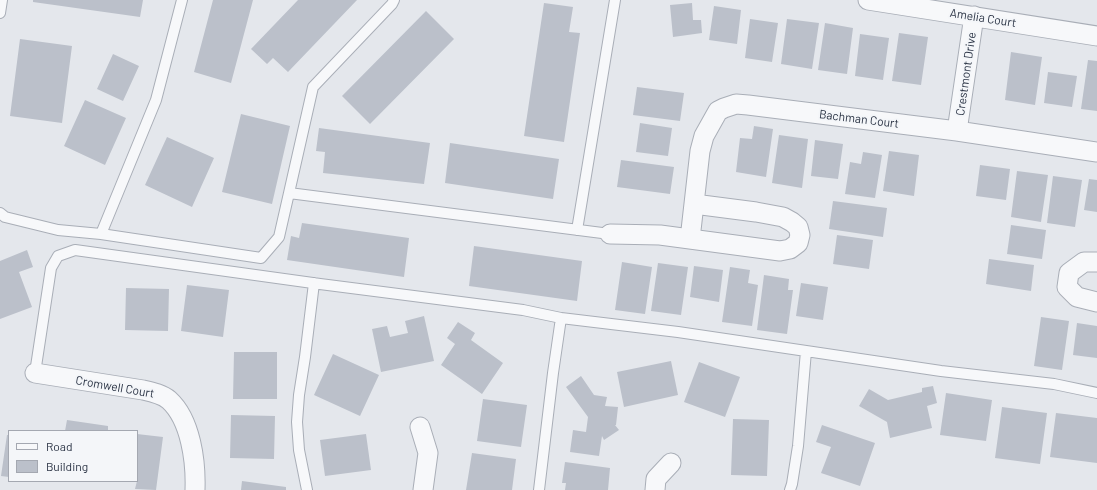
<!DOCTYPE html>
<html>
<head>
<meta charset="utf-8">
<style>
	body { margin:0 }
	#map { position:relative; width:1097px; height:490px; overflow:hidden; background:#e4e7ec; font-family:Barlow,sans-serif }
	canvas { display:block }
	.legend { position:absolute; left:8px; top:430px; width:130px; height:52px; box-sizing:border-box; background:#f4f6f9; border:1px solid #a4a8b1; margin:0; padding:5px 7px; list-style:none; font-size:12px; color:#2b3445 }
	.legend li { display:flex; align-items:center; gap:8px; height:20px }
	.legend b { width:20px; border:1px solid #a4a8b1 }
</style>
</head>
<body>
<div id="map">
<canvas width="1097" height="490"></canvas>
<ul class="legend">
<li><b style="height:5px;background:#f7f8fa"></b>Road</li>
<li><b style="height:11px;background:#bbc0ca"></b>Building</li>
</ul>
</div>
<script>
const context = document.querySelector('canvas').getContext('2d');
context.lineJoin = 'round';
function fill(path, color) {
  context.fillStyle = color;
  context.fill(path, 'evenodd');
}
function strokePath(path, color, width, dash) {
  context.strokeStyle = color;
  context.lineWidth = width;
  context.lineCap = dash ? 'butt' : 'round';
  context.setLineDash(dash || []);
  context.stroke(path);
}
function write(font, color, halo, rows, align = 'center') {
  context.font = font + ' Barlow,sans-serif';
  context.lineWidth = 4;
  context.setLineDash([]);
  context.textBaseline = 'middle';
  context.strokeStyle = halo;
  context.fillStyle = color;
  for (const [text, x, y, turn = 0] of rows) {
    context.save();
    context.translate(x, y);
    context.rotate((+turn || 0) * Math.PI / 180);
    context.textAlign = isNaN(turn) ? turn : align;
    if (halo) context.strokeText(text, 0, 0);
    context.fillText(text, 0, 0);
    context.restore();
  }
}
const building = new Path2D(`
	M33,0h110l-3,17 -107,-15z
	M213,0h40l-22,83 -37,-11z
	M298,0h59l-69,72 -15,-14 -6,6 -16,-15z
	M544,3l29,4 -4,25 11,1 -16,109 -40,-6z
	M692,3l1,17h8l1,13 -29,4 -3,-32z
	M714,6l27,4 -4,34 -28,-4z
	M426,11l28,28 -84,85 -28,-28z
	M750,19l28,4 -6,39 -27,-4z
	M787,19l32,4 -7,46 -31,-5z
	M825,23l28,5 -6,46 -29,-4z
	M899,33l29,4 -7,48 -29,-4z
	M860,34l29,4 -6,42 -28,-4z
	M20,39l52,7 -10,77 -52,-7z
	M1011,52l31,5 -7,48 -30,-5z
	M113,54l26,12 -16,35 -26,-12z
	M1088,60l9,1v50l-16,-2z
	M1048,72l29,4 -5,31 -28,-4z
	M637,87l47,6 -4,28 -47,-6z
	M85,100l41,18 -21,47 -41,-19z
	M241,114l49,12 -18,78 -50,-12z
	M640,123l32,5 -4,28 -32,-4z
	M754,126l19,3 -7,48 -30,-5 4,-34 12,1z
	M319,128l111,15 -6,41 -101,-11 2,-21 -9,-1z
	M779,135l29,4 -6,49 -30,-5z
	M167,137l47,21 -22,49 -47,-22z
	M815,140l28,4 -5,35 -27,-3z
	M450,143l109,16 -6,40 -108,-16z
	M889,151l30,4 -5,41 -31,-5z
	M863,152l19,3 -7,43 -30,-4 5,-32 11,2z
	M621,160l53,7 -4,27 -53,-7z
	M980,165l30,4 -4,31 -30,-4z
	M1017,171l31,4 -7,47 -30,-5z
	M1053,176l29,4 -7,47 -28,-4z
	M1089,179l8,1v32l-13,-2z
	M833,201l54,7 -4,29 -54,-8z
	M302,223l107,15 -5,39 -117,-17 4,-24 8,2z
	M1011,225l35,5 -4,29 -35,-5z
	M837,235l36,5 -4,29 -36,-5z
	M474,246l108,15 -5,40 -108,-15z
	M27,250l6,17 -14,5 13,35 -32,12v-58z
	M989,259l45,6 -3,26 -45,-7z
	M622,262l30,5 -7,47 -30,-4z
	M658,263l30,4 -7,48 -30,-4z
	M694,266l29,4 -4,32 -29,-5z
	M730,267l20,3 -2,13 10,2 -6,41 -30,-4z
	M764,275l25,4 -1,11h5l-6,44 -30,-4z
	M801,283l27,4 -5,33 -27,-4z
	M187,285l42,5 -6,47 -42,-6z
	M126,288l43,1 -1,42 -43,-1z
	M424,316l10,45 -53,11 -9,-43 15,-3 3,11 18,-4 -3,-12z
	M1041,317l28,4 -7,49 -28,-4z
	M458,322l17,11 -4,7 32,23 -21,31 -41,-29 14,-21 -8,-6z
	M1077,323l20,3v32l-24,-3z
	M234,352h43v47h-44z
	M333,354l46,21 -19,41 -46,-21z
	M671,361l7,34 -54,12 -7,-35z
	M699,362l41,15 -15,40 -41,-15z
	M581,376l13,19 13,2 -2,9 13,1 -2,18h-1l4,5 -15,10 -2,-4 -3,20 -29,-4 3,-22 13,2 2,-15 -22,-30z
	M933,386l4,17 -10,3 5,22 -42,10 -3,-16 -28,-16 10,-17 19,11 34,-8v-4z
	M946,393l46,7 -6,41 -46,-6z
	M483,399l44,6 -6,42 -44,-6z
	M1002,407l45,6 -7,51 -45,-6z
	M1056,413l41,5v45l-47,-6z
	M231,415l44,1 -1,43 -44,-1z
	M733,419l36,1 -2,56 -36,-1z
	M67,420l41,6v5h-43z
	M822,425l53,18 -15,43 -39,-13 10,-26 -15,-5z
	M137,434l26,3 -7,53 -21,-1 2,-8z
	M366,434l5,36 -46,6 -5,-36z
	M7,435h2v42l-8,-1z
	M472,453l44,6 -4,31h-46z
	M565,462l45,6 -2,22h-43l1,-7h-4z
	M242,481l44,6v3h-45z`);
const service = new Path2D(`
	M182,0l-26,100 -55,134 160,24 18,-21 10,-44
	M394,0l-2,4 -79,83 -24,106 321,41
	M0,13l2,-13
	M0,213l5,4 53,13 43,4
	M577,230l38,-230
	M35,373l16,-105 7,-12 17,-6 245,34 203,26 38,8
	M307,490l-8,-40 -2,-28 2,-27 6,-38 9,-74
	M539,490l14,-117 8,-55 117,14 263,39 113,13 43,9
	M790,490l2,-6 6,-38 8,-95`);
const minor = new Path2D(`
	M868,0l229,36
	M957,131l17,-115
	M610,234l50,1 120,16 10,-2 8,-6 2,-8 -2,-8 -6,-5 -9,-5 -27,-5 -62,-8
	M690,239l10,-88 4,-15 14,-25 6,-3 12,-4 12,1 209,26 140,21
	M1097,262h-13l-15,11 -2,14 10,10 20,5
	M35,373l108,17c9,2 19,4 26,10 22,20 27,62 26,90
	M420,427l8,26 -5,37
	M655,490l1,-11 15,-16`);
const streetNames = [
	["Amelia Court",983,18,9],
	["Crestmont Drive",966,74,-82],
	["Bachman Court",859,119,7],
	["Cromwell Court",115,387,10]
];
fill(building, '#bbc0ca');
strokePath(service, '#a9aeb7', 12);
strokePath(minor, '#a9aeb7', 21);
strokePath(service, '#f7f8fa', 10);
strokePath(minor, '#f7f8fa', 19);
write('12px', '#2b3445', '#f4f6f9', streetNames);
</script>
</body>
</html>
